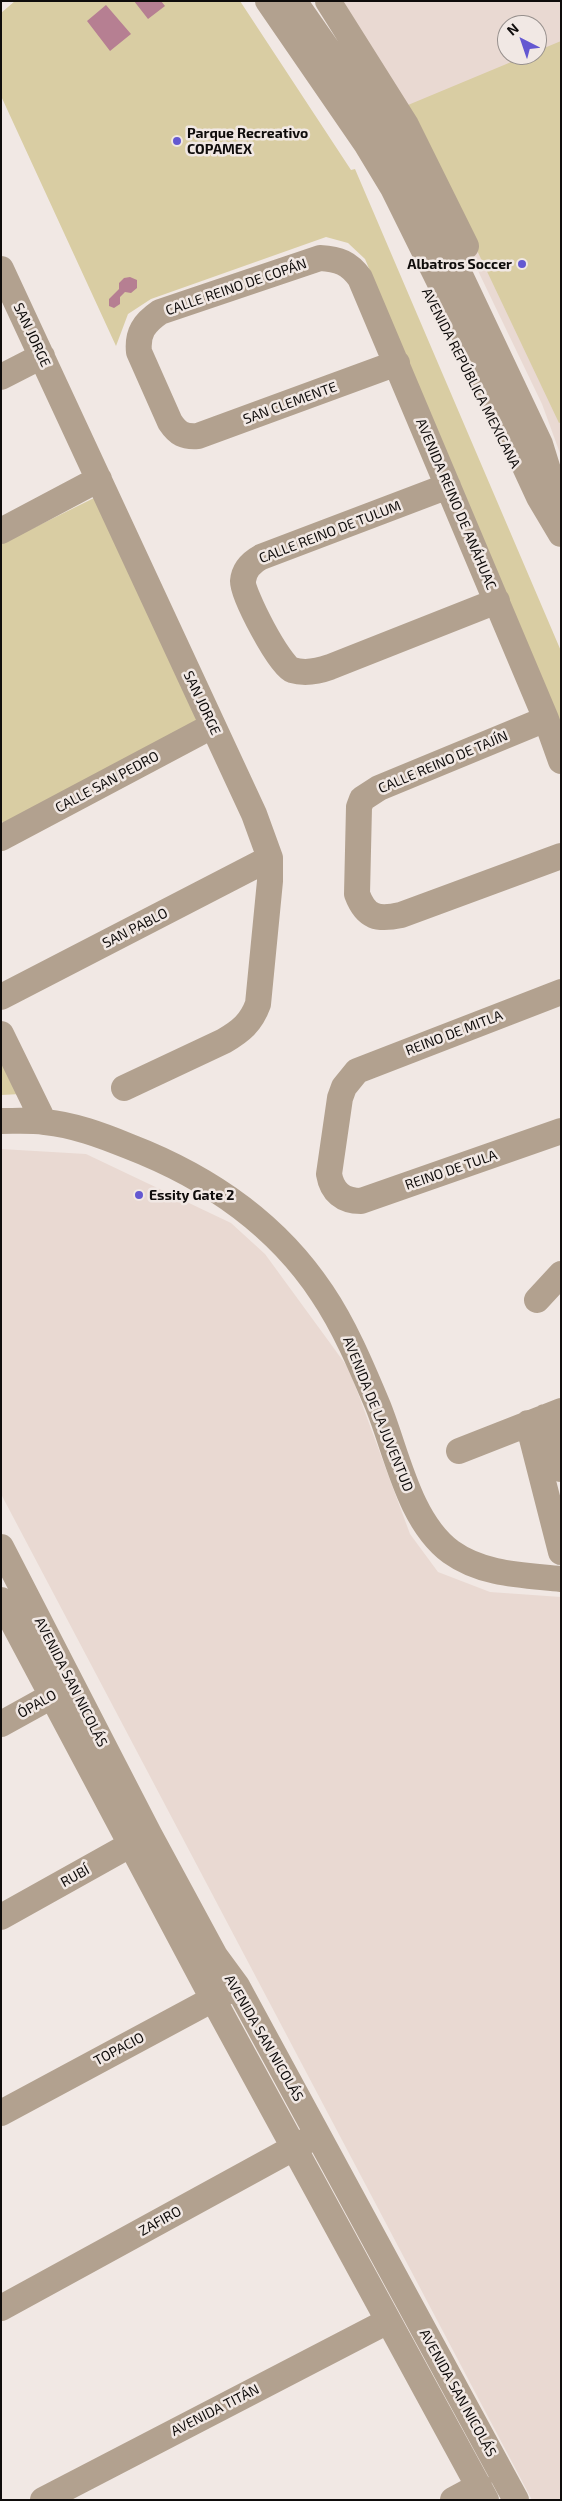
<!DOCTYPE html>
<html>
<head>
<meta charset="utf-8">
<style>
	body { margin:0 }
	#map { position:relative; width:562px; height:2501px; overflow:hidden; background:#f1e8e4; font-family:"Exo 2",sans-serif }
	canvas { display:block }
	.frame { position:absolute; inset:0; border:2px solid #0f0c0b; pointer-events:none }
	.north { position:absolute; left:497px; top:15px; width:50px; height:50px; box-sizing:border-box; background:#f1e8e4; border:1px solid #97908d; border-radius:50%; rotate:319deg; font-size:14px; font-weight:700; line-height:20px; text-align:center; color:#0f0c0b }
	.north::after { content:''; display:block; margin:auto; width:18px; height:22px; background:#6458d1; clip-path:polygon(50% 0,100% 100%,50% 72%,0 100%) }
</style>
</head>
<body>
<div id="map">
<canvas width="562" height="2501"></canvas>
<div class="frame"></div>
<div class="north">N</div>
</div>
<script>
const context = document.querySelector('canvas').getContext('2d');
context.lineJoin = 'round';
function fill(path, color) {
  context.fillStyle = color;
  context.fill(path, 'evenodd');
}
function strokePath(path, color, width, dash) {
  context.strokeStyle = color;
  context.lineWidth = width;
  context.lineCap = dash ? 'butt' : 'round';
  context.setLineDash(dash || []);
  context.stroke(path);
}
function write(font, color, halo, rows, align = 'center') {
  context.font = font + ' "Exo 2",sans-serif';
  context.lineWidth = 5;
  context.setLineDash([]);
  context.textBaseline = 'middle';
  context.strokeStyle = halo;
  context.fillStyle = color;
  for (const [text, x, y, turn = 0] of rows) {
    context.save();
    context.translate(x, y);
    context.rotate((+turn || 0) * Math.PI / 180);
    context.textAlign = isNaN(turn) ? turn : align;
    if (halo) context.strokeText(text, 0, 0);
    context.fillText(text, 0, 0);
    context.restore();
  }
}
const built = new Path2D(`
	M341,1h220v455l-19,-52 -160,-333zM507,25h30v30h-30z
	M1,1149l85,5 145,69 34,31 84,115 61,165 28,38 52,20 71,5v903h-29l-531,-1006z`);
const green = new Path2D(`
	M15,1h225l111,169 4,-1 206,482v74l-196,-466 -17,-16 -22,-6 -175,62 -23,15 -12,32 -115,-250v-83z
	M561,41v381l-2,1 -151,-318 120,-50h9v-4z
	M98,496l105,225 -197,108 -5,-10v-275z
	M1,1056l20,38 -20,1z`);
const water = new Path2D(`
	M134,1h27l4,5 -17,13z
	M106,5l25,29 -21,17 -23,-30z
	M130,277l7,3v8l-6,5 -6,-1 -5,5v7l-6,4 -5,-2v-7l10,-10v-6l5,-5z`);
const minor = new Path2D(`
	M268,1l99,144 26,43 46,93 100,216 22,37
	M294,1l94,135 37,65 115,243 21,68
	M328,1l78,124 60,121
	M1,269l253,545 16,44v23l-12,123c-7,19 -17,27 -34,37l-100,47
	M397,363l-199,73c-14,1 -20,-2 -28,-14l-31,-70c-2,-19 5,-29 21,-40l160,-54c19,1 29,5 40,20l186,441 15,42
	M1,377l41,-21
	M448,486l-187,71c-9,5 -17,12 -18,24 -1,13 37,85 49,89 13,4 27,1 38,-3l167,-66
	M1,531l98,-52
	M546,719l-167,69 -17,11 -3,8 -2,87c9,24 21,26 44,21l160,-59
	M1,838l211,-112
	M561,992l-204,79 -13,16 -4,11 -11,76c3,18 14,27 32,27l200,-70
	M1,997l269,-139
	M1,1034l43,88
	M1,1121c15,0 29,-1 44,1 29,3 56,13 83,24 78,30 147,76 194,147 23,34 40,75 56,113 19,47 31,115 73,146 32,23 72,23 110,27
	M537,1300l24,-26
	M545,1417l16,52
	M528,1423l33,129
	M459,1451l102,-40
	M1,1547l148,287 66,122 22,30 279,514
	M1,1600l212,399 273,501
	M1,1724l67,-37
	M1,1917l145,-81
	M1,2113l227,-122
	M1,2308l307,-168
	M43,2500l345,-179
	M453,2500l26,-14`);
const markers = [
	[177,141,5,"#6458d1"],
	[522,264,5,"#6458d1"],
	[139,1195,5,"#6458d1"]
];
const poiNames = [
	["Parque Recreativo",187,133],
	["COPAMEX",187,149],
	["Albatros Soccer",512,264,"right"],
	["Essity Gate 2",149,1195]
];
const streetNames = [
	["CALLE REINO DE COPÁN",236,287,-19],
	["SAN JORGE",32,335,65],
	["AVENIDA REPÚBLICA MEXICANA",471,378,63],
	["SAN CLEMENTE",290,403,-20],
	["AVENIDA REINO DE ANÁHUAC",456,504,67],
	["CALLE REINO DE TULUM",330,532,-21],
	["SAN JORGE",202,703,65],
	["CALLE REINO DE TAJÍN",443,762,-23],
	["CALLE SAN PEDRO",107,782,-28],
	["SAN PABLO",135,928,-27],
	["REINO DE MITLA",454,1033,-21],
	["REINO DE TULA",451,1170,-19],
	["AVENIDA DE LA JUVENTUD",378,1414,68],
	["AVENIDA SAN NICOLÁS",71,1682,63],
	["ÓPALO",37,1704,-30],
	["RUBÍ",75,1876,-29],
	["AVENIDA SAN NICOLÁS",264,2038,60],
	["TOPACIO",119,2049,-28],
	["ZAFIRO",160,2221,-29],
	["AVENIDA SAN NICOLÁS",458,2393,61],
	["AVENIDA TITÁN",215,2410,-27]
];
fill(built, '#e9d9d2');
fill(green, '#d9cda3');
fill(water, '#b67f92');
strokePath(minor, '#b2a18f', 26);
for (const [x, y, r, color] of markers) {
  const dot = new Path2D();
  dot.arc(x, y, r, 0, 2 * Math.PI);
  context.fillStyle = color;
  context.fill(dot);
  strokePath(dot, '#f1e8e4', 2);
}
write('bold 14px', '#0f0c0b', '#f1e8e4', poiNames, 'left');
write('14px', '#0f0c0b', '#f1e8e4', streetNames);
</script>
</body>
</html>
